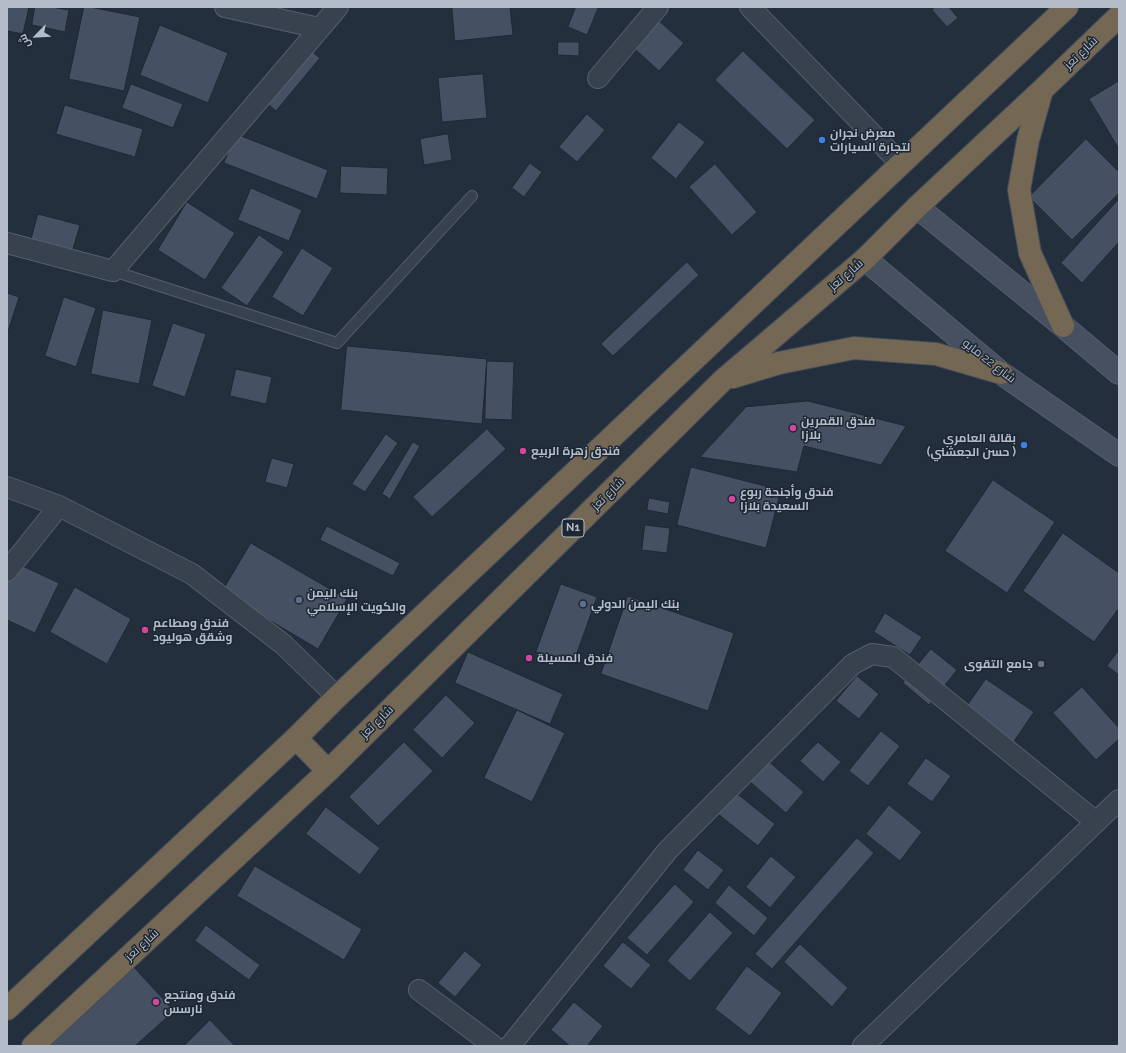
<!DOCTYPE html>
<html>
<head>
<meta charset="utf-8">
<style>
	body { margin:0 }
	#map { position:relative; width:1126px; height:1053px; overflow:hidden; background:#242f3e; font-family:Raleway,Cairo,sans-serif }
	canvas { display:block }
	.frame { position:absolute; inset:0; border:8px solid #b4bcc9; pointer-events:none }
	.north { position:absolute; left:16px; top:16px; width:40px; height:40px; -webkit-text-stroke:3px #1d2633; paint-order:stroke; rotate:246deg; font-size:11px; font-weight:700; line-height:16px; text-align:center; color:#b4bcc9 }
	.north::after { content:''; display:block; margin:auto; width:14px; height:18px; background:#b4bcc9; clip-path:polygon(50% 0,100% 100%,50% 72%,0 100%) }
</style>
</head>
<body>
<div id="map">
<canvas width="1126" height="1053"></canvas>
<div class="frame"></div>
<div class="north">ش</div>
</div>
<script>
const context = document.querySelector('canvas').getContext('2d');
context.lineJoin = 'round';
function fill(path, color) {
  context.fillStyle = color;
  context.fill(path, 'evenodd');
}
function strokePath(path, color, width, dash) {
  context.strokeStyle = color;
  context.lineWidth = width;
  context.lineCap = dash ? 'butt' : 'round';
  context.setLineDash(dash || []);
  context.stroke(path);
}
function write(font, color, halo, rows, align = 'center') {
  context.font = font + ' Raleway,Cairo,sans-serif';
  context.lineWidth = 3;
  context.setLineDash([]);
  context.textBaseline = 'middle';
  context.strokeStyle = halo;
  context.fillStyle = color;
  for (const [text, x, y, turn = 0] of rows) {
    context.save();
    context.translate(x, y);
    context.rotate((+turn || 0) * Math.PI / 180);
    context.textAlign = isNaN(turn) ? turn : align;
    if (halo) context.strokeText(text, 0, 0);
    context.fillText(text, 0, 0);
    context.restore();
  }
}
const building = new Path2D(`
	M7,7h22l-6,27 -16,-3z
	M35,7h16l18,3 -4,22 -33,-7z
	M84,7h6l50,10 -16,74 -55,-12z
	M452,7h58l3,28 -58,6z
	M576,7h19l3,1 -11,27 -19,-8z
	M935,7h14l9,11 -11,9 -15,-17z
	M650,13l34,30 -25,28 -33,-30z
	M160,25l68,28 -20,50 -68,-28z
	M558,42h21v14l-21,-1z
	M309,49l11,9 -44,53 -11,-10z
	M743,51l72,69 -28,29 -72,-69z
	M483,74l4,44 -45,4 -4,-44z
	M1119,81v68l-30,-50z
	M131,84l52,20 -10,24 -51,-20z
	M65,105l78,24 -8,28 -79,-23z
	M587,114l18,16 -28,32 -18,-15z
	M679,122l26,20 -29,37 -25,-21z
	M236,134l92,36 -11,29 -93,-36z
	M448,134l4,26 -28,5 -4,-26z
	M1086,139l33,33v21l-47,47 -43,-43z
	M530,163l12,9 -18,25 -12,-9z
	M715,164l42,48 -25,23 -43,-48z
	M341,166l47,2 -1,27 -47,-2z
	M251,188l51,22 -13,31 -51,-21z
	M1119,199v43l-37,41 -21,-20z
	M187,202l48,31 -30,47 -47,-30z
	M38,214l42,11 -9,31 -41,-12z
	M259,235l25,17 -37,54 -26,-18z
	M302,248l31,20 -30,48 -31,-19z
	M687,262l12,13 -86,81 -12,-12z
	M7,293l12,4 -12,38z
	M64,297l32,11 -20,59 -31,-11z
	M103,310l49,10 -13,64 -48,-10z
	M173,323l33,11 -21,63 -33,-11z
	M347,346l140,13 -5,65 -141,-14z
	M487,361l27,1 -2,58 -27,-1z
	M236,369l36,8 -6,27 -36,-8z
	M808,401l98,25 -25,39 -77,-19 -7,26 -97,-15 46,-50z
	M487,429l19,20 -74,68 -19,-20z
	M386,434l12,9 -33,49 -13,-8z
	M413,442l7,4 -30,53 -8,-5z
	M272,458l22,6 -7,24 -22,-6z
	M691,467l90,23 -15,58 -89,-23z
	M993,480l62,42 -48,71 -62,-42z
	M649,498l21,4 -2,12 -21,-4z
	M645,525l25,3 -3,25 -25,-3z
	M327,526l73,37 -7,13 -73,-36z
	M1063,533l56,40v35l-25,34 -71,-51z
	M251,543l96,56 -29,50 -96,-57z
	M16,563l43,20 -24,50 -28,-13v-38z
	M561,584l36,13 -24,67 -37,-12z
	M75,587l56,32 -24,45 -57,-32z
	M628,596l106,37 -26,78 -107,-37z
	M885,613l37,24 -12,18 -36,-23z
	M931,649l26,21 -28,35 -26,-22z
	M1119,650v25l-12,-9z
	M468,652l95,42 -13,30 -95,-41z
	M857,676l22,18 -20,25 -23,-18z
	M986,679l48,33 -24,35 -48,-34z
	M1082,687l37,41v11l-23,21 -43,-47z
	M446,695l29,28 -33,35 -29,-28z
	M517,710l48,23 -33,69 -48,-24z
	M881,731l19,15 -32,40 -19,-15z
	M404,742l29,29 -55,55 -29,-29z
	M818,742l23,20 -18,20 -23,-21z
	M759,753l45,39 -18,21 -45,-39z
	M926,758l25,18 -19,26 -25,-18z
	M730,788l45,36 -17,22 -45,-36z
	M889,805l33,27 -22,29 -34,-27z
	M326,807l54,41 -20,27 -54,-41z
	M857,838l17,15 -102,116 -17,-15z
	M698,850l26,20 -16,20 -25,-20z
	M771,856l25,21 -26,31 -24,-21z
	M255,866l107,63 -18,31 -107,-64z
	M675,884l19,18 -47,53 -20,-17z
	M729,885l39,33 -14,18 -39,-33z
	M710,912l23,21 -43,48 -23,-20z
	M206,925l54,40 -11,15 -54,-39z
	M623,942l28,23 -20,24 -28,-23z
	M800,944l48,44 -16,19 -48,-45z
	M465,951l17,14 -27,32 -17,-14z
	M132,965l42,46 -39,35h-91z
	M747,966l35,27 -32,43 -35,-27z
	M574,1002l29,24 -16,20h-17l-19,-16z
	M210,1020l25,26h-51z`);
const lane = new Path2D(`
	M113,271l224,72 135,-147`);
const street = new Path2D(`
	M225,7l94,21
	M750,7l151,157
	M598,78l60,-71
	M7,243l106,28 225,-264
	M7,487l52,19 133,68 92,71 53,52
	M7,571l52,-65
	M419,990l75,56
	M510,1046l158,-196 185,-186 19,-10 21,3 203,165
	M863,1046l256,-246`);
const secondary = new Path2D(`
	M917,207l146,119 56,47
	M865,259l136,114 118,82`);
const highway = new Path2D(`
	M1042,90l-14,50 -9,50 11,63 33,73
	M733,377l46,-14 75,-15 82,6 65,19
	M296,738l32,33
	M7,1009l289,-271 41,-41 730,-690
	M33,1046l295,-275 394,-390 143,-122 52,-52 125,-117 77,-74`);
const markers = [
	[822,140,4,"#3f7fe0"],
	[793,428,4,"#d1479c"],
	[1024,445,4,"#3f7fe0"],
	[523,451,4,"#d1479c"],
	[732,499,4,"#d1479c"],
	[299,600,4,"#5c6f8a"],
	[583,604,4,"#5c6f8a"],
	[145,630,4,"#d1479c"],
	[529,658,4,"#d1479c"],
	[1041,664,4,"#6b7280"],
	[156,1002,4,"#d1479c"]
];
const shields = [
	[573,528,22]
];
const shieldNames = [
	["N1",573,528]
];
const streetNames = [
	["شارع تعز",1081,53,-44],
	["شارع تعز",846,275,-41],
	["شارع 22 مايو",989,361,38],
	["شارع تعز",608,494,-45],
	["شارع تعز",377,722,-45],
	["شارع تعز",142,945,-43]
];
const poiNames = [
	["معرض نجران",830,133],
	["لتجارة السيارات",830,147],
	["فندق القمرين",801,421],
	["بلازا",801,435],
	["بقالة العامري",1016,438,"right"],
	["(حسن الجعشني )",1016,452,"right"],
	["فندق زهرة الربيع",531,451],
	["فندق وأجنحة ربوع",740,492],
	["السعيدة بلازا",740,506],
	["بنك اليمن",307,593],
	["والكويت الإسلامي",307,607],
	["بنك اليمن الدولي",591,604],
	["فندق ومطاعم",153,623],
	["وشقق هوليود",153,637],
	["فندق المسيلة",537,658],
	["جامع التقوى",1033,664,"right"],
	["فندق ومنتجع",164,995],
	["نارسس",164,1009]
];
fill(building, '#455162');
strokePath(building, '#1f2835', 1);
strokePath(lane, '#565f6c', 12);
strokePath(street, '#565f6c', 22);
strokePath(secondary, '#565f6c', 24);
strokePath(highway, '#434c59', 24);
strokePath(lane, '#38414e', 10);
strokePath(street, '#38414e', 20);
strokePath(secondary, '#465061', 22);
strokePath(highway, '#746855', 22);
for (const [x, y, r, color] of markers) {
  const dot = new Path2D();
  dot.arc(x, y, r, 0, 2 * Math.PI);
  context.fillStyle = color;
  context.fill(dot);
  strokePath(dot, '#1d2633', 1.5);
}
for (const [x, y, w] of shields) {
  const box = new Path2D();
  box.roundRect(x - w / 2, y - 9, w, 18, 3);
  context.fillStyle = '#1d2633';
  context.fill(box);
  strokePath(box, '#b4bcc9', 1);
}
write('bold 11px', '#b4bcc9', null, shieldNames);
write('12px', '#b4bcc9', '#1d2633', streetNames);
write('bold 12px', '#b4bcc9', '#1d2633', poiNames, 'left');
</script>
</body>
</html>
